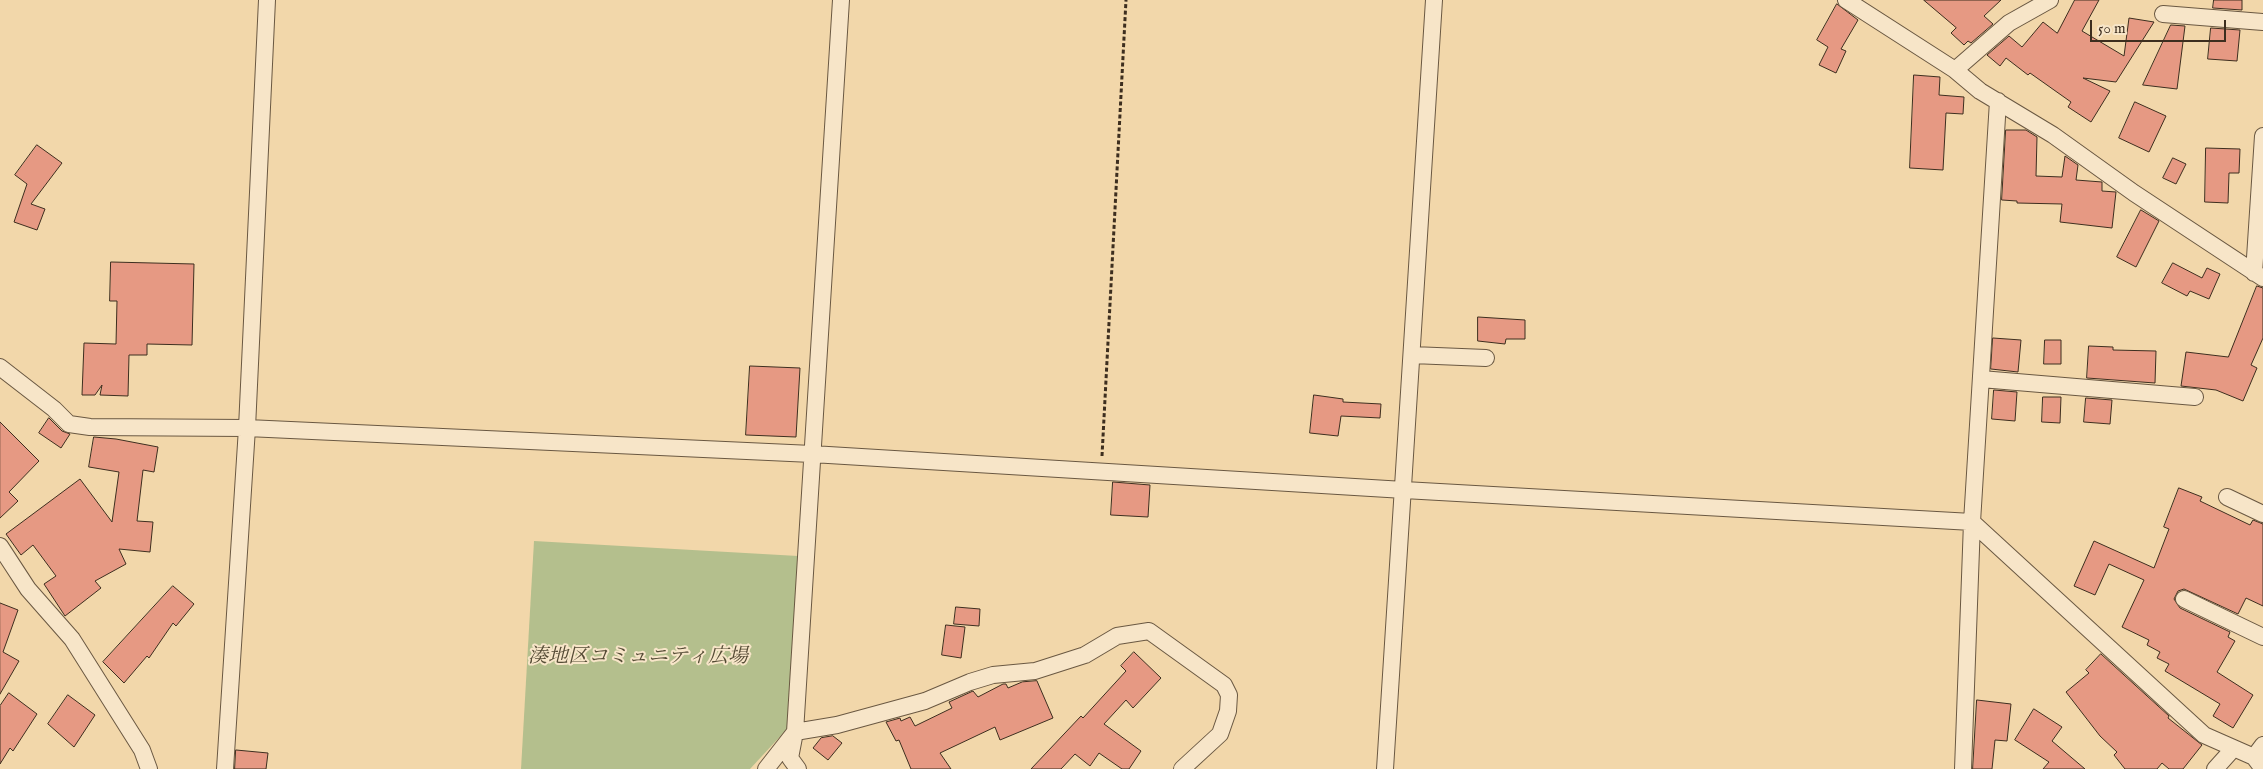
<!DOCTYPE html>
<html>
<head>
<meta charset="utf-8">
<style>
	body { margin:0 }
	#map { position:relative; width:2263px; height:769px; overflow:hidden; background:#f2d7aa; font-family:"IM FELL English",serif }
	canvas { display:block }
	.scale { position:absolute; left:2090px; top:20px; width:136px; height:22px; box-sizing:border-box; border:2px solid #3d2e1f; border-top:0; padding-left:6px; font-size:15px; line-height:18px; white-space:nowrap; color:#3d2e1f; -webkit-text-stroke:4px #f7e5c8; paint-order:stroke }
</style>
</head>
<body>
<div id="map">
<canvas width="2263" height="769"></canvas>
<div class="scale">50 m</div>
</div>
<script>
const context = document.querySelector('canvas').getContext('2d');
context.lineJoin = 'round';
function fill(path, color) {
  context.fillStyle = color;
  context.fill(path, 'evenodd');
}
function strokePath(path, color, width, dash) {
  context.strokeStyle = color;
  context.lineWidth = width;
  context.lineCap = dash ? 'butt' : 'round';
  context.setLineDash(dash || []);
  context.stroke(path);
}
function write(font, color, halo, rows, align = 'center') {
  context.font = font + ' "IM FELL English","Noto Serif JP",serif';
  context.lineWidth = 4;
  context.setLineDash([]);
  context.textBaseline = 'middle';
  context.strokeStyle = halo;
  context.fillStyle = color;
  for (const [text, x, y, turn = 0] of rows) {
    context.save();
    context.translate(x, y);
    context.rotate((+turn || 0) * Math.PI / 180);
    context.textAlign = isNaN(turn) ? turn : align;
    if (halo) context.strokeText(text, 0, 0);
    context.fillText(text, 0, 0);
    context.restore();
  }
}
const green = new Path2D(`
	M534,541l264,15 -11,173 -37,40h-229z`);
const building = new Path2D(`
	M1924,0h77l-17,16 9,8 -22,19 -3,-2 -4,4 -13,-12 5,-5z
	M2075,0h24l-17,31 42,25 5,-38 25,4 -38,60 -33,-4 27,13 -19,31 -23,-15 3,-5 -41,-29 -2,2 -22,-17 -6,8 -13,-11 22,-19 13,11 21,-25 14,11z
	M2214,0h28v10l-29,-2z
	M1837,4l21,16 -17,29 5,2 -10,22 -17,-8 9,-18 -11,-7z
	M2171,25l14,1 -8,63 -34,-4z
	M2211,28l29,2 -3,31 -29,-2z
	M1914,75l26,2 -1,18 25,2 -1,17 -17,-1 -3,57 -33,-2z
	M2135,102l31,14 -17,36 -30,-14z
	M2006,130h20l11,7 -1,39 26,1 3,-21 13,9 -2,15 26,2v9l14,1 -4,36 -52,-6 2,-18 -45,-1v-2l-15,-1z
	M37,145l25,18 -31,41 14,5 -8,21 -23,-8 13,-38 -12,-9z
	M2206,148l34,1 -1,24h-10l-1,30 -23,-1z
	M2173,158l13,6 -10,20 -13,-6z
	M2141,210l18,11 -23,46 -19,-10z
	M111,262l83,2 -2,81 -45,-1v11h-18l-1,41 -28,-1 2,-10 -7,10h-13l2,-52 32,1 1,-43h-7z
	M2173,263l29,15 5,-10 13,6 -11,25 -19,-8 -3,5 -25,-13z
	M2257,286l6,2v50l-12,27 6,3 -14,33 -27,-11 -35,-4 5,-34 42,5z
	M1478,317l47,3v19h-19l-1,5 -27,-3z
	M1993,338l28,2 -3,32 -27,-3z
	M2045,340h16v24h-17z
	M2089,346l24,1v3l43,1 -1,32 -68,-5z
	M750,366l50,2 -4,69 -50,-2z
	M1994,390l23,2 -2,29 -23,-2z
	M1314,395l29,4v3l38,2 -1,14 -39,-2 -3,20 -28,-3z
	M2043,397h18l-1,26 -18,-1z
	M2086,398l26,2 -2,24 -26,-2z
	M49,418l13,13 8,3 -9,14 -22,-15z
	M0,422l39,39 -30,31 9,9 -18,17z
	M94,437l22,2 42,8 -4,25 -11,-2 -6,51 16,1 -3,30 -31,-3 7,15 -31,17 6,7 -36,28 -21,-32 12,-8 -23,-31 -12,10 -15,-21 74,-55 32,43 7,-50 -30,-5z
	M1113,482l37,3 -2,32 -37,-2z
	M2179,488l23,9 -2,4 50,24 3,-5 10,4v82l-17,-8 -8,16 -54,-25 -6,2 -4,8 6,9 50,24 -2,5 7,4 -18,31 36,23 -20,33 -20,-12 7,-12 -55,-33 4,-7 -12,-6 3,-6 -13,-7 2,-5 -27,-13 22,-47 -35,-16 -14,31 -21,-9 20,-45 60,27 15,-39 -5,-2z
	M173,586l21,18 -18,22 -3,-3 -24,35 -2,-2 -23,27 -21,-21z
	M0,603l18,7 -15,42 16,9 -19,33z
	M956,607l24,2 -1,17 -25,-2z
	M946,625l19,2 -4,31 -19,-3z
	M1134,652l27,26 -28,30 -7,-8 -22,24 37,27 -12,18h-7l-23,-16 -9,13 -15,-12 -14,15h-30l50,-53 2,2 43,-47 -5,-5z
	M2101,654l68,62 -1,2 34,27 -19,24h-14l-7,-6 -5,6h-32l-11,-14 3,-3 -17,-16 -34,-44 23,-19 -3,-3z
	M1037,681l16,37 -53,22 -5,-13 -55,26 11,16h-40l-12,-29 -3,1 -10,-19 14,-4 1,3 9,-4 5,9 37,-18 -3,-6 24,-11 5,6 25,-13h3l2,4 14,-6z
	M9,693l28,21 -24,37 -3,-3 -10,16v-58z
	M68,695l27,20 -21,32 -26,-23z
	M1977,700l34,4 -4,37 -12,-1 -3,29h-19z
	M2034,709l28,18 -10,14 33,28h-42l6,-7 -34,-22z
	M833,736l9,7 -14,17 -15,-12 8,-10z
	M236,750l32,3 -2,16h-31z`);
const path = new Path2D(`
	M1102,456l24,-456`);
const minor = new Path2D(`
	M1846,0l109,70 25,21 73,44 81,58 129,85
	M2163,14l100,8
	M1955,70l54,-47 41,-23
	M2254,273l9,-137
	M1412,355l74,3
	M0,367l54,42 15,15 21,3 157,1 565,26 592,36 568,32 232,213 50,22 9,12
	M1981,379l214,18
	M2227,497l36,17
	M0,546l28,43 44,50 70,111 7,19
	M2184,599l79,38
	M2254,757l9,-12
	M225,769l22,-341 20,-428
	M766,769l29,-37 42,-7 88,-24 45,-19 23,-7 42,-4 50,-16 32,-19 32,-5 75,54 5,10 -1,16 -8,23 -38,35
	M798,769l-8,-11 5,-26 46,-732
	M1385,769l49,-769
	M1963,769l9,-247 26,-421
	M2215,769l18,-20`);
const parkNames = [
	["湊地区コミュニティ広場",638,658]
];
fill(green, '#b4bf8d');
fill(building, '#e69983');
strokePath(building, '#3d2e1f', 1);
strokePath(minor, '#6a5842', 18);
strokePath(path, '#3d2e1f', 3, [4, 2.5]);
strokePath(minor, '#f7e5c8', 16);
write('italic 20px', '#554b35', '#f7e5c8', parkNames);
</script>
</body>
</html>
